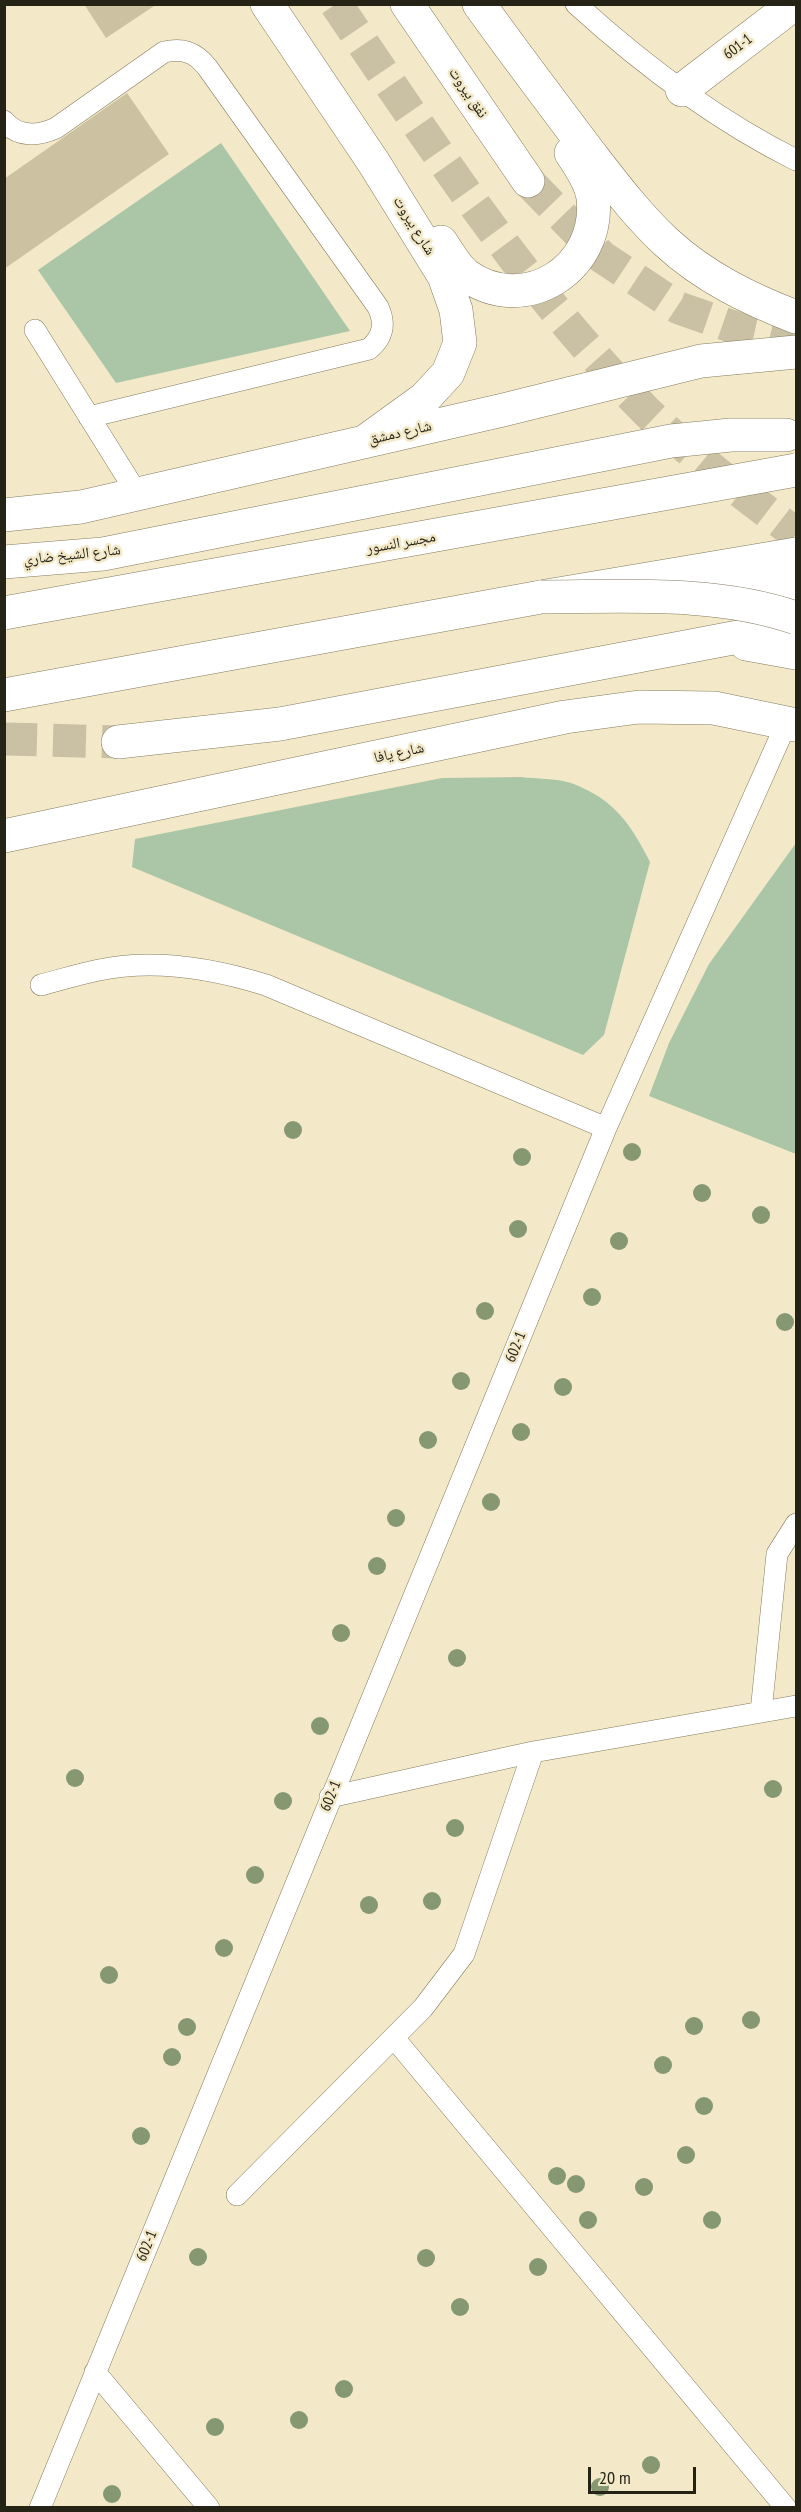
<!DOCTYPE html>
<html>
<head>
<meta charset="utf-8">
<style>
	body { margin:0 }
	#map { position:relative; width:801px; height:2512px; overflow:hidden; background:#f3e9c9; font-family:"PT Sans Narrow",sans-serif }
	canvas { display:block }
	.frame { position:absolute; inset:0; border:6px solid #252216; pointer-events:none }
	.scale { position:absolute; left:588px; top:2467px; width:108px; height:27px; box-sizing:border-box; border:3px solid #252216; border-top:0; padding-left:8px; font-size:18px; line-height:21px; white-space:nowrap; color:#252216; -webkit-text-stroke:4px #f3e9c9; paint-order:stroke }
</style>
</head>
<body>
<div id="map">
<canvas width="801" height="2512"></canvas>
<div class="frame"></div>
<div class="scale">20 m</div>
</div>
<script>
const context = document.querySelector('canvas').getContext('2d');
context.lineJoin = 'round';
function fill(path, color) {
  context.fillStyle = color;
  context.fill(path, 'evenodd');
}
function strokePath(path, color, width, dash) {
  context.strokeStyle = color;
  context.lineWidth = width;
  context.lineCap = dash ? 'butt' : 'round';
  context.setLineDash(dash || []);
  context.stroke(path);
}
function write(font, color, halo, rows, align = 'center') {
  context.font = font + ' "PT Sans Narrow","Noto Naskh Arabic",sans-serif';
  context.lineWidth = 5;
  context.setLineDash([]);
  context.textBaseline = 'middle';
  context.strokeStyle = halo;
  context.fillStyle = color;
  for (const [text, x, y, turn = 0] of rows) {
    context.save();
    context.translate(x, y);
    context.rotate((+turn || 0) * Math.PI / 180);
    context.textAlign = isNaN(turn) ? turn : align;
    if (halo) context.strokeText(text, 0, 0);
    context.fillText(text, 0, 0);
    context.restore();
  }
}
const green = new Path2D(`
	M221,143l129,188 -234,52 -78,-113z
	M521,777c15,2 35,1 50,6 43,16 59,40 79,79l-46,173 -21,20 -451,-188 3,-28 307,-61z
	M796,843v311l-147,-58 20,-53 40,-79z`);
const building = new Path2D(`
	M84,4h73l-51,34z
	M127,93l42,61 -165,115v-90z`);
const primaryTunnel = new Path2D(`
	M336,4c96,141 189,285 310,407 46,45 99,84 150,123
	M528,181l74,76 77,51 69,24 48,10
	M4,739l114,3`);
const lane = new Path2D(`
	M576,4c66,60 140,116 220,156
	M4,121c14,17 34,15 52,7l108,-76c19,-4 31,0 43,15l171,240c8,17 5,30 -9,42l-280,68
	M35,330l103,165
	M41,985c19,-5 38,-11 58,-15 56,-12 113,-2 167,15l340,143
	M761,1712l16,-158 19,-30
	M330,1797l203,-45 263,-46
	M394,2038l392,470
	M237,2195l186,-187 41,-54 69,-202
	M95,2372l114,136
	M40,2508l566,-1380 181,-406`);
const street = new Path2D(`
	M682,90l112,-86`);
const secondary = new Path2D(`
	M267,4l107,159 70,113 12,34 4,33 -12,30 -23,25 -58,42
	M479,4c36,50 73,99 110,148 24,31 48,63 77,90 38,35 83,57 130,75
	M441,242c7,10 15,25 25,33 58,42 135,-6 127,-77 -2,-15 -13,-32 -22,-45`);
const primary = new Path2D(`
	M407,4l121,177
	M4,515l77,-8 422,-97 198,-49 95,-9
	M4,562l99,-8 568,-113 60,-6h55
	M708,595l88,-11
	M746,644l50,9
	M4,695l537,-98 255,-43
	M118,742l162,-18 516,-98
	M4,836l561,-119 74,-10 75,1 82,17`);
const primaryBridge = new Path2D(`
	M541,597c83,0 175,-7 255,21
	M4,613l792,-143`);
const trees = [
	[293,1130],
	[632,1152],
	[522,1157],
	[702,1193],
	[761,1215],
	[518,1229],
	[619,1241],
	[592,1297],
	[485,1311],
	[785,1322],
	[461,1381],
	[563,1387],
	[521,1432],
	[428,1440],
	[491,1502],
	[396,1518],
	[377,1566],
	[341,1633],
	[457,1658],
	[320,1726],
	[75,1778],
	[773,1789],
	[283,1801],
	[455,1828],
	[255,1875],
	[432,1901],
	[369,1905],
	[224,1948],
	[109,1975],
	[751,2020],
	[694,2026],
	[187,2027],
	[172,2057],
	[663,2065],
	[704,2106],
	[141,2136],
	[686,2155],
	[557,2176],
	[576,2184],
	[644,2187],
	[588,2220],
	[712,2220],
	[198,2257],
	[426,2258],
	[538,2267],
	[460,2307],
	[344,2389],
	[299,2420],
	[215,2427],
	[651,2465],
	[600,2487],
	[112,2494]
];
const streetNames = [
	["601-1",738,47,-37],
	["نفق بيروت",468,93,56],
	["شارع بيروت",414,226,58],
	["شارع دمشق",400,433,-13],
	["مجسر النسور",401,543,-10],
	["شارع الشيخ ضاري",72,555,-6],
	["شارع يافا",399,753,-12],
	["602-1",516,1347,-68],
	["602-1",331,1796,-68],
	["602-1",147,2246,-68]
];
fill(green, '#aac6a7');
fill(building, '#ccc2a2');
strokePath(primaryTunnel, '#cac1a5', 33, [33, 16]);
strokePath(lane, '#847b5e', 22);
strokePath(street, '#847b5e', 34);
strokePath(secondary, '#847b5e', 34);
strokePath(primary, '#847b5e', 34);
strokePath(lane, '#fff', 21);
strokePath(street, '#fff', 33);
strokePath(secondary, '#fff', 33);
strokePath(primary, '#fff', 33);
strokePath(primaryBridge, '#847b5e', 34, []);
strokePath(primaryBridge, '#fff', 33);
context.fillStyle = '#869872';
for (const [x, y] of trees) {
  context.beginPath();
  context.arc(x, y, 9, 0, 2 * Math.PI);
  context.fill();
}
write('15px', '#252216', '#f3e9c9', streetNames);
</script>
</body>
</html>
